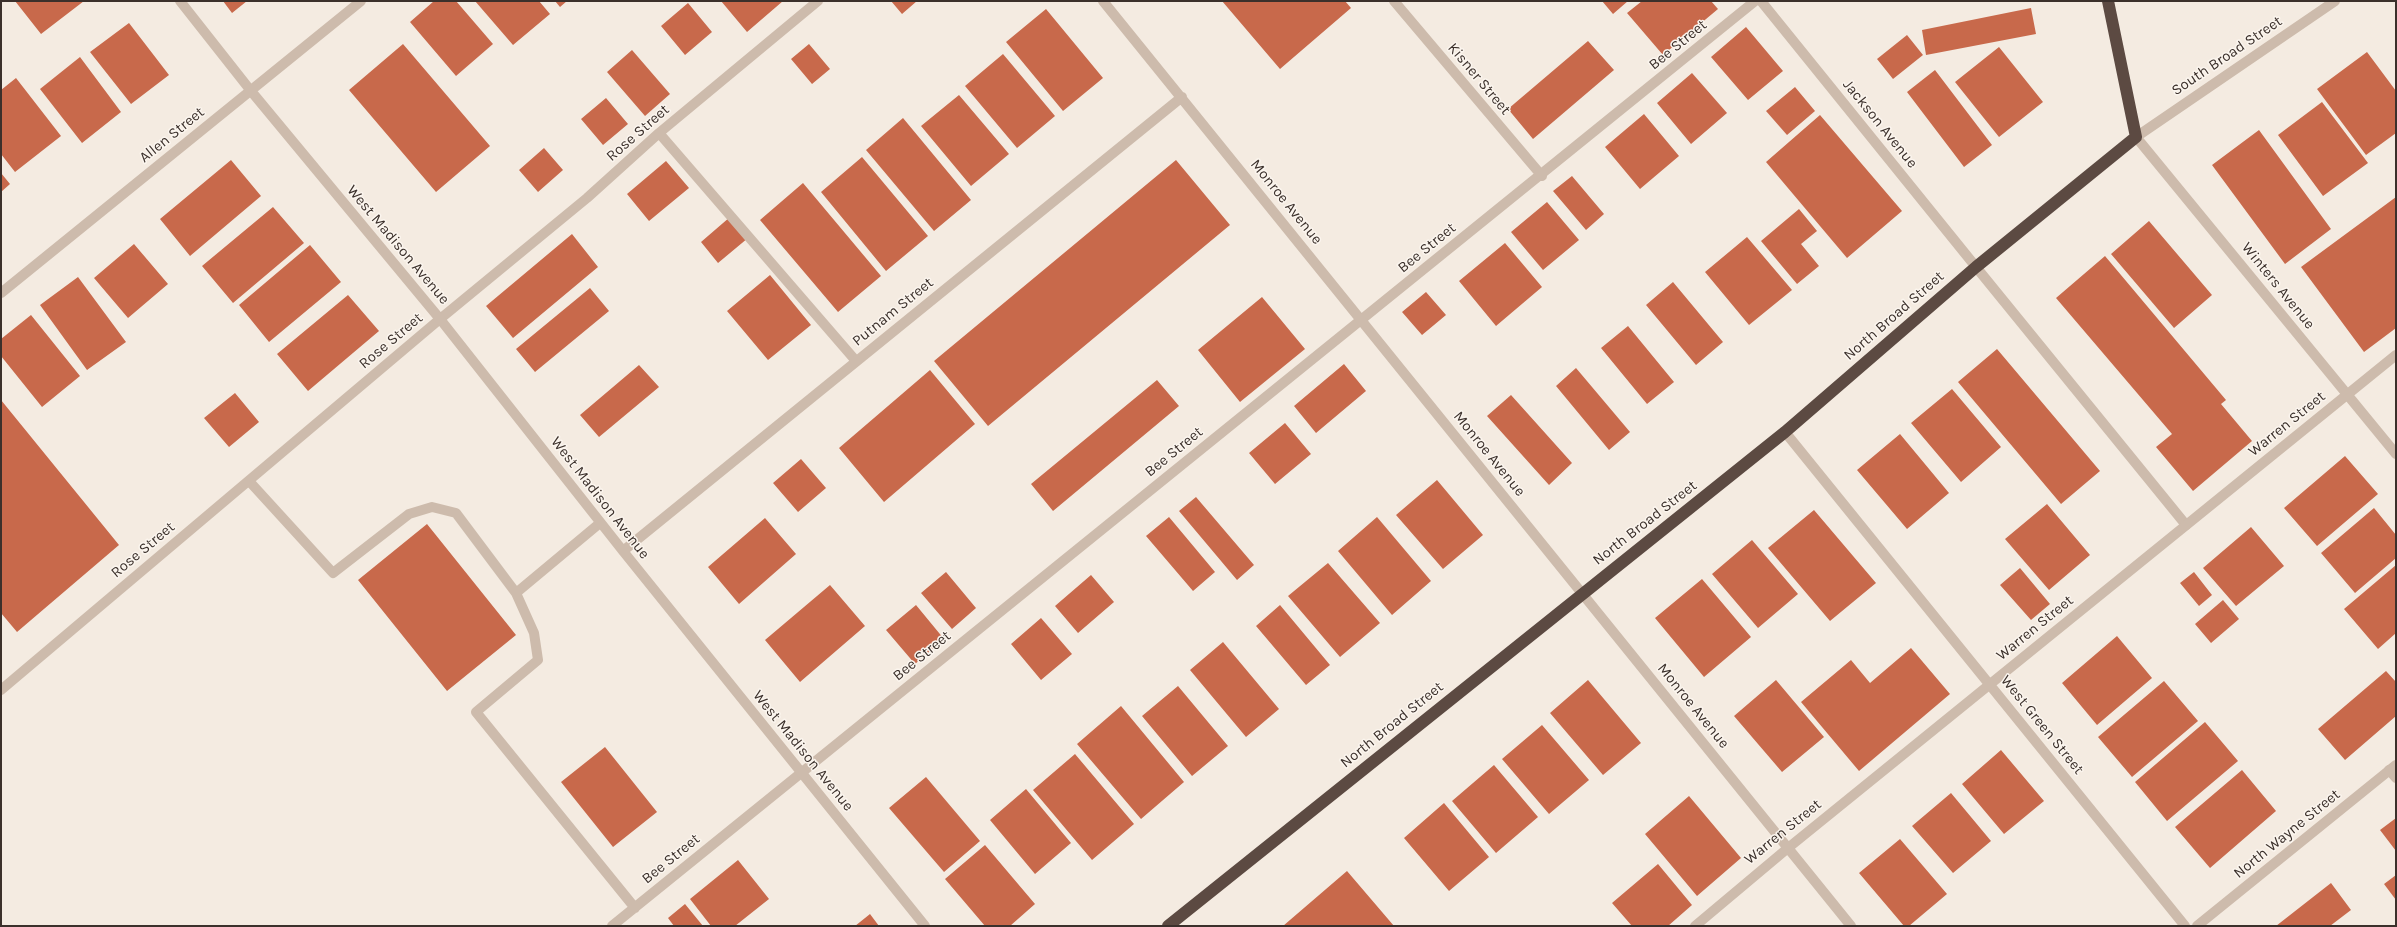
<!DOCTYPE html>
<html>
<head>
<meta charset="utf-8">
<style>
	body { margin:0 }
	#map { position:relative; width:2397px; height:927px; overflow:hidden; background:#f4ebe1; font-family:Karla,sans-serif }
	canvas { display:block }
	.frame { position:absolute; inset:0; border:2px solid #3b302b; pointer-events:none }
</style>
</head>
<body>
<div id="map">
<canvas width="2397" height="927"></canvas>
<div class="frame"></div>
</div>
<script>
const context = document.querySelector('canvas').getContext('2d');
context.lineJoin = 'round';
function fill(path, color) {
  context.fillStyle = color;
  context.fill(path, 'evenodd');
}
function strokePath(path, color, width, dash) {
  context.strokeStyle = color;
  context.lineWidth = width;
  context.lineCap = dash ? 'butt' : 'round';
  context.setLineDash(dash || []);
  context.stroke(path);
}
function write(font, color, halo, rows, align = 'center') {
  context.font = font + ' Karla,sans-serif';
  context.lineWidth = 3;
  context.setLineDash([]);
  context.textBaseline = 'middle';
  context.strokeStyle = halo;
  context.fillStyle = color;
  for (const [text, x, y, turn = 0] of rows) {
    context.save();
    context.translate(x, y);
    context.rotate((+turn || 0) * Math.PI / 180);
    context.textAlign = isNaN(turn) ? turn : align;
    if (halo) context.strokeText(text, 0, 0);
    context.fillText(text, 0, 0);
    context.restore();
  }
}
const building = new Path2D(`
	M15,1h69l-43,33z
	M223,1h24l-15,12z
	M434,1h22l37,43 -37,32 -46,-54z
	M475,1h64l11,13 -37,31z
	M555,1h12l-7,6z
	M721,1h62l-36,31z
	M891,1h26l-15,13z
	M1222,1h123l6,7 -71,61z
	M1602,1h26l-15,13z
	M1642,1h69l7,8 -55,46 -36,-42z
	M688,3l24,29 -27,23 -24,-29z
	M2031,8l5,26 -110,21 -4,-25z
	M1046,9l57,69 -40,33 -57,-69z
	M129,23l40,52 -38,29 -41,-52z
	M1746,27l37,44 -35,29 -37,-43z
	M1907,35l16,20 -30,24 -16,-20z
	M1588,41l26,29 -81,69 -25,-30z
	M403,44l87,102 -54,46 -87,-102z
	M809,44l21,25 -18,15 -21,-25z
	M1999,47l44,55 -44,35 -44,-55z
	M632,50l38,44 -25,22 -38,-44z
	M2367,52l29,39v42l-30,22 -49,-66z
	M1003,54l52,62 -38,32 -52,-62z
	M80,57l41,55 -39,31 -42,-54z
	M1935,70l57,75 -28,22 -57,-75z
	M1692,73l35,40 -36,31 -34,-41z
	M16,78l45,58 -46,36 -14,-18v-64z
	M1795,87l20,24 -28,24 -21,-24z
	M959,95l50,59 -38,32 -50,-60z
	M606,98l22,26 -25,21 -22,-26z
	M2322,102l46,61 -45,33 -45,-61z
	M1644,114l35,42 -39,33 -35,-42z
	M1820,115l82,96 -55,47 -81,-96z
	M903,118l68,82 -37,31 -68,-81z
	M2259,130l72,99 -46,35 -73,-99z
	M544,148l19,22 -25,22 -19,-22z
	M862,157l66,79 -42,35 -65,-79z
	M231,160l30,36 -71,60 -30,-37z
	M1176,160l54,65 -242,201 -54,-65z
	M666,161l23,27 -40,33 -22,-27z
	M1,173l9,11 -9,8z
	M1572,176l32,38 -18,16 -33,-39z
	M803,183l78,93 -43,36 -78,-92z
	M2396,197v131l-32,24 -63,-85z
	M1547,202l32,38 -36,30 -32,-38z
	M273,207l31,36 -71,60 -31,-37z
	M1799,209l18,22 -16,13 18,22 -22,18 -36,-43z
	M730,217l18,21 -30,25 -17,-21z
	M2149,221l63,74 -38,33 -63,-74z
	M572,234l26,33 -85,71 -27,-32z
	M1747,237l45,53 -43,35 -44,-53z
	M1505,243l37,44 -46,39 -37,-45z
	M134,244l34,40 -40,34 -34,-40z
	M310,245l31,37 -72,60 -30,-37z
	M2105,256l121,144 -5,4 31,37 -59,50 -37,-44 16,-13 -116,-136z
	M770,275l41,50 -43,35 -41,-49z
	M78,277l48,65 -39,28 -47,-65z
	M1673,282l50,60 -27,23 -50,-60z
	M590,288l19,23 -74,61 -19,-23z
	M1426,292l20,23 -24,20 -20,-23z
	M348,295l31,36 -71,60 -31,-37z
	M1262,297l43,52 -65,53 -42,-52z
	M31,315l49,61 -38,31 -41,-51v-17z
	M1628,326l46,56 -27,22 -46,-56z
	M1997,349l103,122 -39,33 -103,-122z
	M1344,364l22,27 -50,42 -22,-27z
	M639,365l20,22 -60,50 -19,-22z
	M1576,368l54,64 -21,18 -53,-64z
	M930,370l45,54 -91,78 -45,-54z
	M1157,380l22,26 -126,105 -22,-27z
	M1952,389l49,58 -40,35 -50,-59z
	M235,393l24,29 -30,25 -25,-29z
	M1511,395l61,68 -23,22 -62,-69z
	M1,400l118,145 -102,87 -16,-19z
	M1285,423l26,31 -36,30 -26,-31z
	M1900,434l49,59 -42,36 -50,-59z
	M2345,456l33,38 -61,52 -33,-38z
	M801,459l25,29 -28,24 -25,-29z
	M1437,480l46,55 -40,34 -47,-54z
	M1196,497l58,68 -17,15 -58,-69z
	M2047,504l43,51 -41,35 -44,-51z
	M2374,508l22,27v23l-41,35 -34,-40z
	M1814,510l62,73 -46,38 -62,-73z
	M1169,517l46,55 -22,19 -47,-55z
	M1377,517l54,64 -39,34 -54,-64z
	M765,518l31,36 -57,50 -31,-37z
	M427,524l89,111 -69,56 -89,-111z
	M2251,527l33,39 -48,40 -33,-38z
	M1752,540l46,54 -40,34 -46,-54z
	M1328,563l52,60 -40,34 -52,-61z
	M2396,565v68l-18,16 -34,-40z
	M2020,568l30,36 -19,16 -31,-35z
	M946,572l30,36 -24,21 -31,-36z
	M2194,572l18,23 -13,11 -19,-23z
	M1091,575l23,27 -36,31 -23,-27z
	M1702,579l49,58 -47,40 -49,-59z
	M830,585l35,41 -65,56 -35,-42z
	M2223,600l16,19 -28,24 -16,-19z
	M916,605l28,34 -29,25 -29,-34z
	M1280,605l50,60 -24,20 -50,-59z
	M1041,618l31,36 -31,26 -30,-36z
	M2117,636l35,42 -55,47 -35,-42z
	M1223,642l56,67 -33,28 -56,-67z
	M1911,648l39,46 -91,77 -58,-69 50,-42 19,23z
	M2386,671l10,11v34l-51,44 -27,-31z
	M1588,680l53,63 -38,32 -53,-62z
	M1776,680l48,57 -42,35 -48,-56z
	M2164,681l34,40 -66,56 -34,-40z
	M1178,686l50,60 -36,30 -50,-60z
	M1121,706l63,76 -43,37 -64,-75z
	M2205,722l33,39 -71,60 -32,-39z
	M1542,725l47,55 -40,34 -47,-55z
	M605,747l52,65 -44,35 -52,-65z
	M2001,750l43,51 -40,33 -42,-50z
	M1075,754l59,70 -42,36 -59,-70z
	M1494,765l44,52 -42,36 -44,-52z
	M2242,770l34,41 -66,57 -35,-41z
	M926,777l54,64 -36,31 -55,-64z
	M1026,789l45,54 -36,31 -45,-54z
	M1951,793l40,48 -38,32 -41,-47z
	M1689,796l52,62 -44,38 -52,-62z
	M1444,803l45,54 -40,34 -45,-53z
	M2396,818v33l-16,-21z
	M1900,839l47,55 -38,32h-5l-45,-53z
	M985,845l50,59 -25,22h-25l-40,-47z
	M738,860l31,39 -34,27h-24l-21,-27z
	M1658,864l34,41 -24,21h-36l-20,-23z
	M1347,871l47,55h-111z
	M2396,875v25l-12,-16z
	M2331,883l20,27 -21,16h-54z
	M685,904l18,22h-29l-6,-8z
	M870,914l9,12h-24z`);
const lane = new Path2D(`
	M1394,1l148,175
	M659,133l197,228
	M1976,267l210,258
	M249,481l84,92 76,-59 23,-7 24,6 60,80
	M600,523l-84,70 18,40 4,27 -62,52 159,196
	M1,690l439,-371 147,-121 72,-65 159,-132
	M2389,770l7,8
	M612,926l1143,-925`);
const street = new Path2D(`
	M180,1l71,90 189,228 183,232 302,375
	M1103,1l748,925
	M1761,1l215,266
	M2335,1l-199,136 260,317
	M1,293l360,-292
	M1785,432l400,494
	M623,551l559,-454
	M1695,926l93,-78 608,-493
	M2197,926l199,-161`);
const highway = new Path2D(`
	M1168,926l617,-494 191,-165 160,-130 -28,-136`);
const streetNames = [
	["Bee Street",1678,45,-39],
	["South Broad Street",2227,56,-34],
	["Kisner Street",1479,79,50],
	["Jackson Avenue",1880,124,51],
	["Rose Street",638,133,-41],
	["Allen Street",172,135,-39],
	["Monroe Avenue",1286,202,51],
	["West Madison Avenue",398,245,50],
	["Bee Street",1427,248,-39],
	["Winters Avenue",2278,286,51],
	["Putnam Street",893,312,-39],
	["North Broad Street",1894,316,-41],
	["Rose Street",391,341,-40],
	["Warren Street",2287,424,-39],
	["Bee Street",1174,452,-39],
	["Monroe Avenue",1489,454,51],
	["West Madison Avenue",600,498,52],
	["North Broad Street",1645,523,-38],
	["Rose Street",143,550,-40],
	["Warren Street",2035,628,-39],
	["Bee Street",922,656,-39],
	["Monroe Avenue",1693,706,51],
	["North Broad Street",1392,725,-39],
	["West Green Street",2042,725,51],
	["West Madison Avenue",803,751,51],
	["Warren Street",1783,832,-39],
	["North Wayne Street",2287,834,-39],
	["Bee Street",671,859,-39]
];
fill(building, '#c8694b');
strokePath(lane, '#cdbbac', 10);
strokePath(street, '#cdbbac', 10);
strokePath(highway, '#5c4a42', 12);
write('15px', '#3b302b', '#fbf5ee', streetNames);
</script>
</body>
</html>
